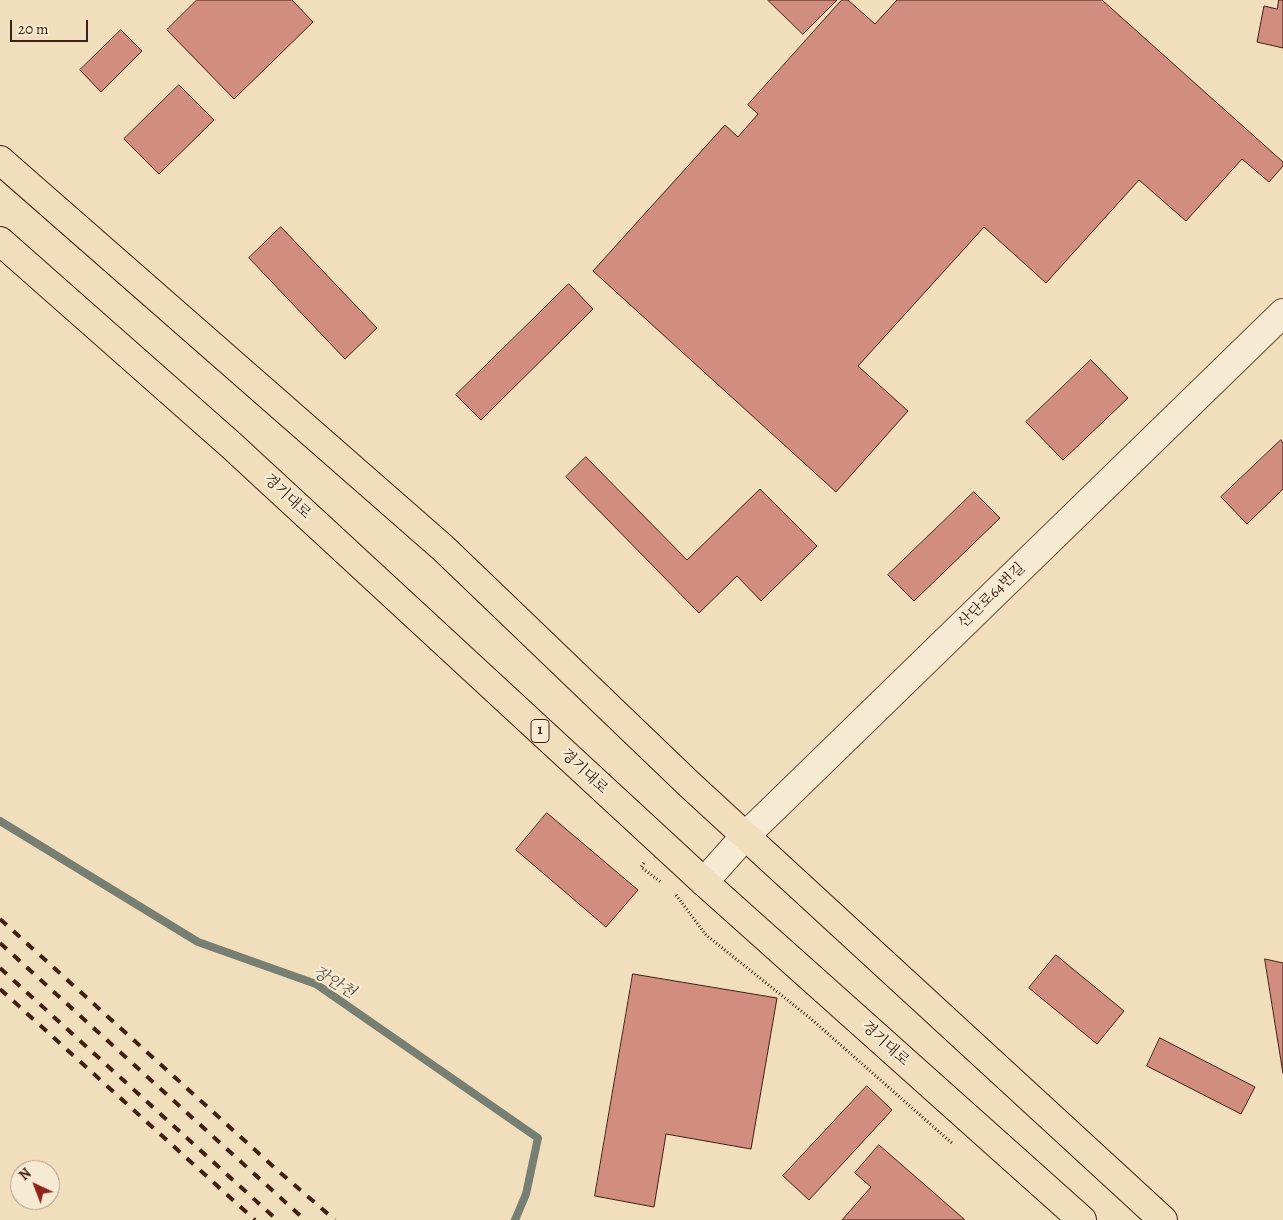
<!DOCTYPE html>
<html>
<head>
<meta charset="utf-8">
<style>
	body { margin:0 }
	#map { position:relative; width:1283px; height:1220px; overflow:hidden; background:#f1debc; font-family:Alegreya,serif }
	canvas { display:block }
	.north { position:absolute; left:10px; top:1160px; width:50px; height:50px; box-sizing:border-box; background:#f6ead3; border:1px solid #ad9986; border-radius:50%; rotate:317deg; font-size:14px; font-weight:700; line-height:20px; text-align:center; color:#402013 }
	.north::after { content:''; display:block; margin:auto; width:18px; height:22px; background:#8f2418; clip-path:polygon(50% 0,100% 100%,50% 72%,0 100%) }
	.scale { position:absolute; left:10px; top:20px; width:78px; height:22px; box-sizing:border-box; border:2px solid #402013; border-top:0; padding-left:6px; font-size:15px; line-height:18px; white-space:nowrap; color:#402013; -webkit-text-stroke:4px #f6ead3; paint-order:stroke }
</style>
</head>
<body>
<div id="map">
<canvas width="1283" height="1220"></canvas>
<div class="north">N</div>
<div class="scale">20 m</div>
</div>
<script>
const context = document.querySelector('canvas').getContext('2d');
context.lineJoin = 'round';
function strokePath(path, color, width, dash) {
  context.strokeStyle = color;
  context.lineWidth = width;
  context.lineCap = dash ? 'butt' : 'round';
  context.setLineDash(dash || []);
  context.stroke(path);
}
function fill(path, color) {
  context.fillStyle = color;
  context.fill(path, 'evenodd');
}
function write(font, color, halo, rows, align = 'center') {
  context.font = font + ' Alegreya,"Noto Serif KR",serif';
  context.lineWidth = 4.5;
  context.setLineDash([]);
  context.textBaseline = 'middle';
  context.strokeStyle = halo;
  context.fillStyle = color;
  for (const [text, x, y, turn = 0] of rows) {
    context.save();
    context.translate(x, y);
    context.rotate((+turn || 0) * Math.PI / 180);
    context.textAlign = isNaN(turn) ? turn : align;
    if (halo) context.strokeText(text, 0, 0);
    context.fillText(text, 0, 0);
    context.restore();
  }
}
const stream = new Path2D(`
	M0,821l198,121 118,42 222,154 -12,56 -11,26`);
const building = new Path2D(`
	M197,0h95l21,22 -79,77 -67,-69z
	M768,0h69l-34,34z
	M842,0h6l27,24 22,-24h205l181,162v4l-14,16 -27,-23 -56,62 -47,-41 -93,103 -62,-56 -126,139 50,45 -72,81 -243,-221 132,-146 13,12 20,-23 -10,-9z
	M1279,0h4v48l-26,-6 7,-36 13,3z
	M121,30l21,21 -41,41 -21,-22z
	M179,85l35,35 -55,54 -35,-35z
	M281,227l96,101 -32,31 -96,-101z
	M569,284l24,25 -112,111 -25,-25z
	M1091,360l37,38 -65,62 -37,-38z
	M1281,440l2,3v46l-36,35 -26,-27z
	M586,457l101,103 73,-71 57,57 -56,55 -24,-25 -38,37 -133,-136z
	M974,492l26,26 -86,83 -26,-26z
	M547,813l91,77 -32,37 -90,-77z
	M1056,955l68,56 -27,33 -68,-56z
	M1265,959l18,4v110z
	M633,974l144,24 -26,151 -85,-15 -12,73 -59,-11z
	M1160,1038l95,49 -14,27 -94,-48z
	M867,1086l25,24 -83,90 -26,-24z
	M879,1145l85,74v1h-122l29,-33 -16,-14z`);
const path = new Path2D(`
	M644,863l-3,4 21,16
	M676,895l30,40 104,83 143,126`);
const minor = new Path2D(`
	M704,882l41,-46 23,-22 515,-501`);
const major = new Path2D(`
	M0,160l443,388 247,237 473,435
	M0,241l231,204 473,437 378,338`);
const rail = new Path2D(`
	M0,919l276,250 59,51
	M0,943l305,277
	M0,968l277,252
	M0,989l255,231`);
const shields = [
	[540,731,18]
];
const shieldNames = [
	["1",540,731]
];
const streetNames = [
	["경기대로",287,497,43],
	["산단로64번길",992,596,-44],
	["경기대로",584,772,43],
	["경기대로",885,1044,42]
];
const waterNames = [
	["장안천",334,983,31]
];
strokePath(stream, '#777e72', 8);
fill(building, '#d28d81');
strokePath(building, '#402013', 1);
strokePath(minor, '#6c503d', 30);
strokePath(major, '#402013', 30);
strokePath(path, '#402013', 3, [1, 2.5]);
strokePath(minor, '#f6ead3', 28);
strokePath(major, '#f1debc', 28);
strokePath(rail, '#402013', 4, [9, 9]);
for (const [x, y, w] of shields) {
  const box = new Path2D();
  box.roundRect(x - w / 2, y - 11.5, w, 23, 4);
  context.fillStyle = '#f6ead3';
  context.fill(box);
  strokePath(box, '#402013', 1);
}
write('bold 14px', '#402013', null, shieldNames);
write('15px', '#402013', '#f6ead3', streetNames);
write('italic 16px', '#5b4f42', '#f6ead3', waterNames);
</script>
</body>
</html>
